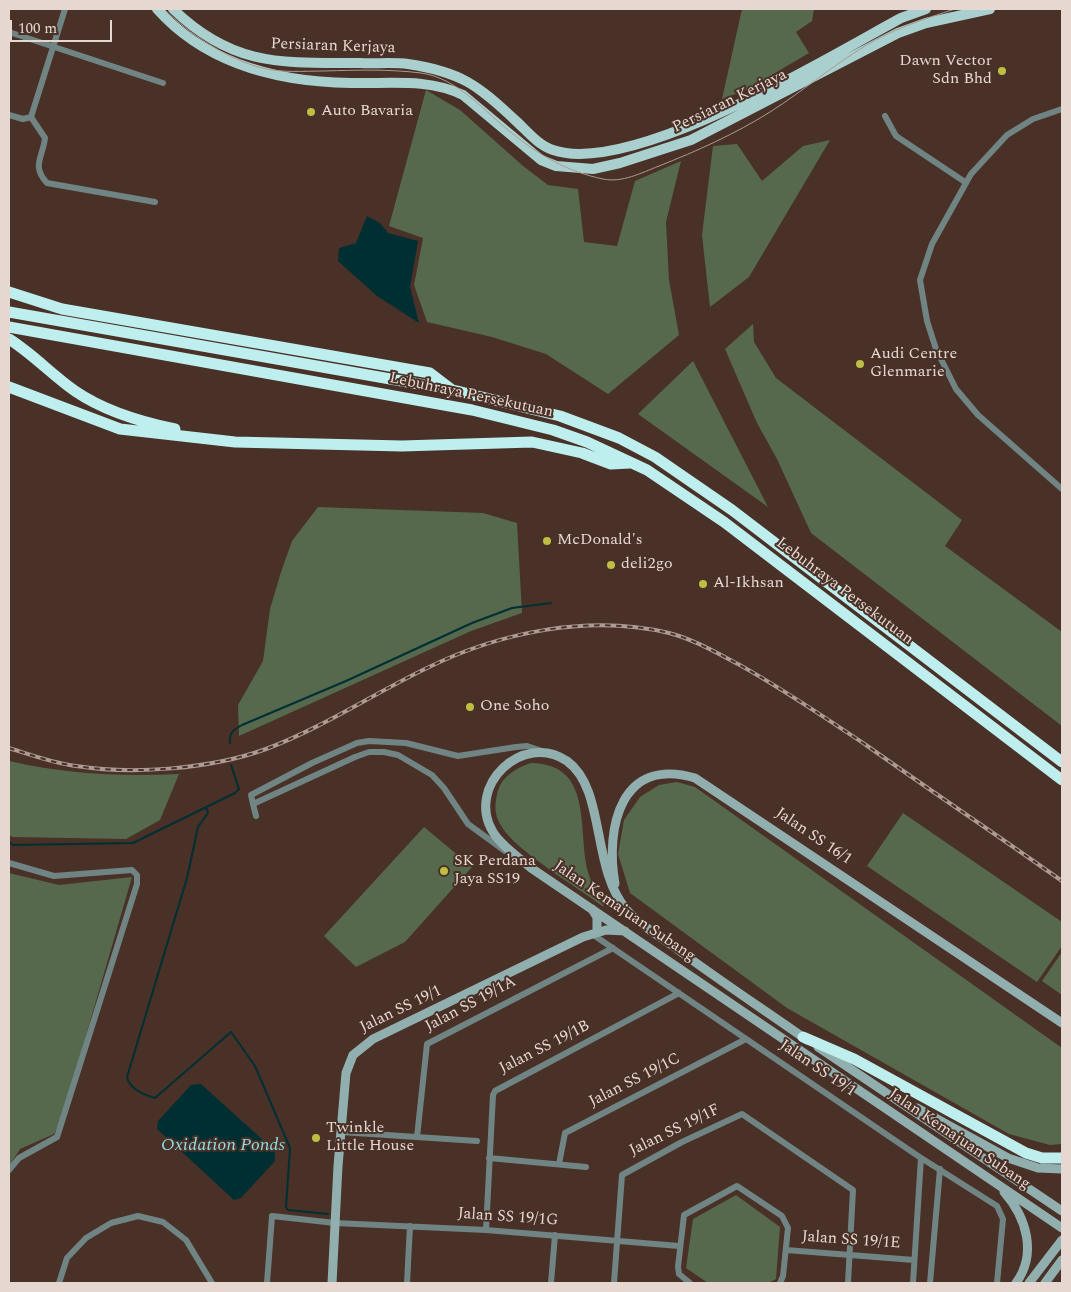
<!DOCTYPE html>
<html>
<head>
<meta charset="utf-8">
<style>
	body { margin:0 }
	#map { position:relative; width:1071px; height:1292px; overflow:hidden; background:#493128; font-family:Spectral,serif }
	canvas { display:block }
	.frame { position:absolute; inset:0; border:10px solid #e7d7d1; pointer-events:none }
	.scale { position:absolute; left:10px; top:20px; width:102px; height:22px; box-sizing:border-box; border:2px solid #e7d7d1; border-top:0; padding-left:6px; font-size:15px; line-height:18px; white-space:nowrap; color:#e7d7d1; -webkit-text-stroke:4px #493128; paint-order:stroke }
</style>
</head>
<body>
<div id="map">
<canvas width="1071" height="1292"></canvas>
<div class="frame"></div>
<div class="scale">100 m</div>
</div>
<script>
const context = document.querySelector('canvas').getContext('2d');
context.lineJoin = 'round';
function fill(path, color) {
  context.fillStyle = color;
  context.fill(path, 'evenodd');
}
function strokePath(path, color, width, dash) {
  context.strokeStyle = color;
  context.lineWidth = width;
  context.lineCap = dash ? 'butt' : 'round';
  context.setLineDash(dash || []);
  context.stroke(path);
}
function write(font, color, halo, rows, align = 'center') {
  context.font = font + ' Spectral,serif';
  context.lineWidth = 4;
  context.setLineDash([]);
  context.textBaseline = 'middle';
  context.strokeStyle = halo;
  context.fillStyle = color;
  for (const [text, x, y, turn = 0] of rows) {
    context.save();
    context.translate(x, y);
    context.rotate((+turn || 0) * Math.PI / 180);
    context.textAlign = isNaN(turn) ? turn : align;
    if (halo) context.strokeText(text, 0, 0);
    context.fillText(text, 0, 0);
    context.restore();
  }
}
const green = new Path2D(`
	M742,9h72l-2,12 -16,11 13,21 -61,36 -26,10z
	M426,90l34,20 63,56 25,19 30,4 6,53 33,4 18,-65 46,-20 -15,61 3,58 10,55 -71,59 -62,-40 -54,-17 -65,-15 -13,-37 9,-47 -34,-12z
	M830,140l-81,137 -39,30 -8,-72 11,-89 24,-2 25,37 41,-35z
	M753,324l1,18 22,36 186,142 -17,26 117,86v94l-251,-193 -34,-74 -20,-36 -32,-74z
	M693,361l75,146 -130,-93z
	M318,507l165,6 34,10 5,90 -51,18 -232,105 -1,-31 25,-44 7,-52 11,-37 11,-31z
	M9,761c57,13 112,16 170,13l-19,46 -34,19 -113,-2 -4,-2z
	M531,763c63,1 46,66 57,109 3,11 11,24 16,35 -24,-18 -89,-57 -102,-80 -7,-10 -8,-20 -5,-32 3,-18 19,-27 34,-32z
	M677,782l18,5 367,261v96l-12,1 -41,-11 -222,-126 -157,-115 -12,-39 6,-34 16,-23 19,-12z
	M903,813l159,109v24l-25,36 -170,-116z
	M424,827l48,40 -67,75 -49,25 -32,-31z
	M9,873l50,12 73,-8 -70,241 -8,16 -34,15 -11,17z
	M1062,952v43l-20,-14z
	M736,1195l44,32 -4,52 -8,4h-60l-22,-15 7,-49z`);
const water = new Path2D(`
	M367,216l13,7 8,10 30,8 -8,46 9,36 -42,-27 -39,-35 1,-13 17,-5z
	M201,1084l74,67v10l-34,37 -7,2 -77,-71 1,-8 33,-36z`);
const stream = new Path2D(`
	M230,743c-1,-10 3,-13 12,-18l104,-44 126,-58 40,-15 39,-5
	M206,807l2,6 -10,14 -11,51 -60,199c3,12 17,18 28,21l76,-66 24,34 35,82 -4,59 2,3 40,4
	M9,842l4,3 120,-2 102,-50 4,-4 -8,-24`);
const street = new Path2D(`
	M9,32l154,51
	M1062,109l-29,10 -26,16 -36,39 -39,70 -12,36 7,41 9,28 20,40 22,26 84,74
	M9,115l14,4 8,-2
	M885,116l11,20 69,46
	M31,117l14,21c-2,19 -14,28 2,45l108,19
	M31,117l34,-108
	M253,804l3,12
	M505,851l-37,-27 -24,-36 -12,-13 -34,-20 -14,-3h-15l-14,5 -102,47 -2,-9 61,-32 45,-20 12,-2 37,2 52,13 58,-9 11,-1 15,5
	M9,863l45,13 78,-6 5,5v9l-80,253 -38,21 -10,12
	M592,934l326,222 79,50 6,13 -6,64
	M341,1132l136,9
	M417,1137l10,-93 186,-96
	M489,1158l97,9
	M559,1164l6,-31 181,-94
	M486,1230l7,-135 2,-4 184,-98
	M786,1250l128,10
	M59,1283l8,-25 19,-20 25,-15 27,-7 25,6 23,18 26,43
	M267,1283l5,-67 63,7 151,7 193,16
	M407,1283l3,-57
	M551,1283l4,-48
	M614,1283l8,-108 60,-33 60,-28 111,76 -5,93
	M690,1283l-11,-9 -1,-7 6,-52 53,-29 45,30 6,12 -5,48 -3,7
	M913,1283l8,-125
	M930,1283l10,-114`);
const secondary = new Path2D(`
	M615,884c-10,-57 6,-128 80,-106l367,245
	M592,909l5,8v15
	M807,1040c-44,-31 -90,-61 -134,-94 -15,-11 -35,-22 -47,-37 -35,-41 -20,-120 -59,-148 -44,-30 -102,25 -74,71 8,14 26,25 38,36l531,360
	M818,1047l244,164
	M917,1108l91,50 30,10 24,1
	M1004,1192c23,26 33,62 12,91
	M332,1283l6,-117 8,-93 7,-18 20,-16 210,-102 23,-7 19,1
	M1029,1283l33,-43
	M1045,1283l17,-23`);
const primary = new Path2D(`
	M157,9c49,55 122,73 194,74 38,1 77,-5 112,12l78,65 15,6 37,3 27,-6 71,-23 207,-107 28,-10 64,-14
	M173,9c60,58 109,54 187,54 15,1 32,-1 48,1 53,8 70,21 108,57 11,10 22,24 37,29 78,27 276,-93 348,-132l25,-9`);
const highway = new Path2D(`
	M9,292l53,17 368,64 21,16
	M9,312l444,78 107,26 59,22 36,19 77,53 330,252
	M9,327l463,83 81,20 34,12 60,28 77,52 338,258
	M9,339c24,15 43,36 66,52 29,20 66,31 100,38
	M9,387l111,42 115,13 167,4 130,-4 50,11 29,11 19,-1
	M803,1037l51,22 172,94 16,5h20`);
const tram = new Path2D(`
	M164,9c25,25 63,50 98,59 19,5 42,3 62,3 33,-1 65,-2 97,2 37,5 65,40 92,61 27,22 56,38 90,45 19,4 38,-6 56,-13 38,-15 76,-32 111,-54 33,-21 62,-46 95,-66 28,-17 59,-27 90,-37`);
const rail = new Path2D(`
	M9,748c22,7 44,15 67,18 57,9 135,3 190,-17 56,-21 107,-55 161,-81 73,-36 162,-54 242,-35 24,6 48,20 69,31 45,25 86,53 128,81 65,46 131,90 196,136`);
const markers = [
	[1002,71,5,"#bebf42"],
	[311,112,5,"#bebf42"],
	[860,364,5,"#bebf42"],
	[547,541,5,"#bebf42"],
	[611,565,5,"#bebf42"],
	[703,584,5,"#bebf42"],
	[470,707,5,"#bebf42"],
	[444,871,5,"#bebf42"],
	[316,1138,5,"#bebf42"]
];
const streetNames = [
	["Persiaran Kerjaya",333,47,2],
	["Persiaran Kerjaya",730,102,-26],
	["Lebuhraya Persekutuan",471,396,12],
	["Lebuhraya Persekutuan",844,592,37],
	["Jalan SS 16/1",813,837,34],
	["Jalan Kemajuan Subang",624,912,34],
	["Jalan SS 19/1A",471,1005,-28],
	["Jalan SS 19/1",401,1010,-26],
	["Jalan SS 19/1B",545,1048,-27],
	["Jalan SS 19/1",817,1069,34],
	["Jalan SS 19/1C",635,1081,-27],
	["Jalan SS 19/1F",675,1131,-26],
	["Jalan Kemajuan Subang",959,1140,34],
	["Jalan SS 19/1G",508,1218,4],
	["Jalan SS 19/1E",851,1241,4]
];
const poiNames = [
	["Dawn Vector",992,62,"right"],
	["Sdn Bhd",992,80,"right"],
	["Auto Bavaria",321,112],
	["Audi Centre",870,355],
	["Glenmarie",870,373],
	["McDonald's",557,541],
	["deli2go",621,565],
	["Al-Ikhsan",713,584],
	["One Soho",480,707],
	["SK Perdana",454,862],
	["Jaya SS19",454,880],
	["Twinkle",326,1129],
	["Little House",326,1147]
];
const waterNames = [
	["Oxidation Ponds",223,1146]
];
fill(green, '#56694d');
fill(water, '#002f33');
strokePath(stream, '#002f33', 2);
strokePath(street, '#718484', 6);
strokePath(secondary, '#91afaf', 9);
strokePath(primary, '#a9d0cf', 10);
strokePath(highway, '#beeeed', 11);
strokePath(tram, '#ad9a93', 1);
strokePath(rail, '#ad9a93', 4);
strokePath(rail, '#493128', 2, [5.5]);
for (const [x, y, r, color] of markers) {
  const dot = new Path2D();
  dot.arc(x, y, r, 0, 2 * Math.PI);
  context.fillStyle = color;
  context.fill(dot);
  strokePath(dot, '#493128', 2);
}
write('16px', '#e7d7d1', '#493128', streetNames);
write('16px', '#e7d7d1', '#493128', poiNames, 'left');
write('italic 18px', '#8edee5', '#493128', waterNames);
</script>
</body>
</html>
